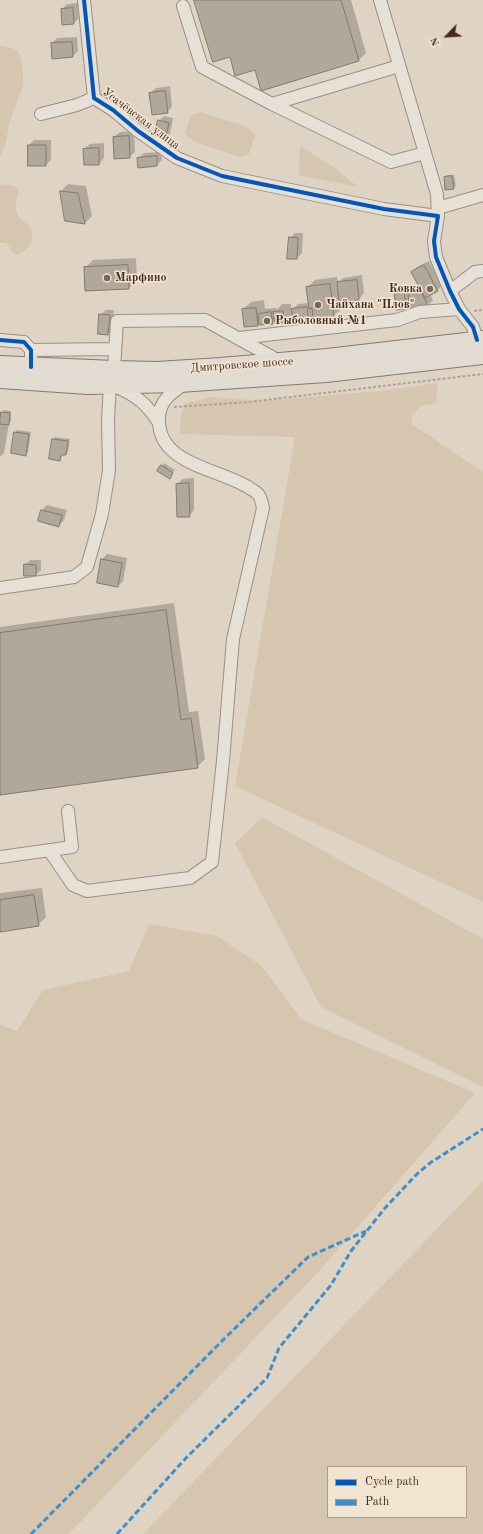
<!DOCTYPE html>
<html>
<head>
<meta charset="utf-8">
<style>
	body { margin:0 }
	#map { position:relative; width:483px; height:1534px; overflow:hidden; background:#dfd4c3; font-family:"Old Standard TT",serif }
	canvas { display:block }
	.legend { position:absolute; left:327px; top:1466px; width:140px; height:52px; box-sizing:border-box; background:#f1e4d1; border:1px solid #ac9989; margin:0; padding:5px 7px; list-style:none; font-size:12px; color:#45291d }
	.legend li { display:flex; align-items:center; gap:8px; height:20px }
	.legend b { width:20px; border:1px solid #ac9989 }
	.north { position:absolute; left:427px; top:16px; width:40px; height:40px; -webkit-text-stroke:3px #f1e4d1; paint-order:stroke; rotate:245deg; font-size:11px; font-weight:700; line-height:16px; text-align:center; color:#45291d }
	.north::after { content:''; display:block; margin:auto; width:14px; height:18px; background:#45291d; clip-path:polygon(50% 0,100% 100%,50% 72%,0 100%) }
</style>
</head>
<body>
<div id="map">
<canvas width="483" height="1534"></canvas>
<ul class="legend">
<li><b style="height:5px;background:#0057b8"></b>Cycle path</li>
<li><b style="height:5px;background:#408fca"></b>Path</li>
</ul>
<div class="north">N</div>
</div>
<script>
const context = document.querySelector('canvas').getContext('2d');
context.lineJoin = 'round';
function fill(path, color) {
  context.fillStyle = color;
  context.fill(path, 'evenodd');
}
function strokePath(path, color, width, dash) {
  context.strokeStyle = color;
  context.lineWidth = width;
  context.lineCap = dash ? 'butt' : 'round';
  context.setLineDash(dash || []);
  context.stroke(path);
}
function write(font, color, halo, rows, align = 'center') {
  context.font = font + ' "Old Standard TT",serif';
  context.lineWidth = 3;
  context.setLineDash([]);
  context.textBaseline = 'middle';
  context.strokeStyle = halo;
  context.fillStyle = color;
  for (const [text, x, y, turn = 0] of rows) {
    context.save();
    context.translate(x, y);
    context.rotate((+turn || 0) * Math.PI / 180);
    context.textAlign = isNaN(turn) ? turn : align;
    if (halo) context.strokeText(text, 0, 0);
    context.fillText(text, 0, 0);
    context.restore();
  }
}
const green = new Path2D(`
	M0,46c5,1 12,1 16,4 8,6 7,26 7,35l-14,39 -3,18 -6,15z
	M200,112l45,14 8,6 2,4 -6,18 -9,3 -4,-1 -41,-14 -7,-5 -3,-5 6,-17z
	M300,146l35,22 23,19 -60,-12z
	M0,185h12l6,3c1,8 -4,14 -2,21 2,11 8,10 13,17 8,12 0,26 -13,29l-10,-12h-6z
	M438,383l-2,20 -15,3 -9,9v9l71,48v430l-248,-116 60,-349 -115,-3v-12l4,-18 27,-7 52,4 116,-10z
	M262,817l221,122v148l-162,-80 -86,-164z
	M149,924l68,12 45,30 39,53 174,74 -156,178 -250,263h-69v-509l17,6 26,-41 86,-19z
	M483,1181v353h-340zM328,1467h138v50h-138z`);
const shadow = new Path2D(`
	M195,0h156l15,53 -8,8 -103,8 -25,-14z
	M78,3l1,15 -5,5 -12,-14 5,-5z
	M77,37l1,14 -5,5 -21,-13 5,-5z
	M170,86l2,21 -5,5 -17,-19 6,-5z
	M164,116l9,2 -3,16 -5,5 -6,-18z
	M134,131l1,21 -6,5 -15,-20 6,-5z
	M34,140h17v20l-5,5 -17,-20z
	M104,143v15l-5,6 -15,-15 6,-5z
	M161,152l1,8 -5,5 -19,-7 6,-5z
	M447,175h7l2,11 -3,2 -8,-10z
	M68,184l18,2 6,30 -7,7 -24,-32z
	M295,233h8l-1,20 -5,5 -7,-20z
	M136,258l1,22 -8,8 -44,-20 8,-8z
	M429,261l13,24 -5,6 -7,3 3,6 -5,5 -18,2v-3l-4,4 -11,-15 5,-6 9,-1 1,7 4,-5 6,-1 -8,-15 5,-5z
	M362,275l2,18 -5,6 -19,2 1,8 -8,8 -20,-1 -4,5 -16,-8 -9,9 -9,-2 -3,3 -12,-1 -3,3 -14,-16 8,-7 13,-2 1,9 11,-1 1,2 5,-6h9v7l7,-7 11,-1 -2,-15 8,-8 22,-3 1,6 5,-5z
	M106,310h8l-1,19 -5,5 -8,-19z
	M4,410l7,1v10l-2,2 -5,30 -4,4v-36l1,1 1,-9z
	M17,430l14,2 -3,20 -3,3 -10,-22z
	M55,437l15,2 -2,13 -3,2h-2l-3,6 -7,-21z
	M164,463l11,7 -6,8 -7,-12z
	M194,478v32l-5,6 -12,-32 6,-5z
	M47,505l20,5 -3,10 -5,5 -17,-15z
	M107,554l20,4 -4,23 -5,5 -16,-27z
	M30,560h11v10l-5,5 -11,-10z
	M174,603l15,109 9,-1 7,48 -8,8 -197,27v-167z
	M42,888l4,29 -8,8 -38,6v-38z`);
const building = new Path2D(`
	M194,0h147l18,61 -98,30 -6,-21 -20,6 -5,-19 -17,5z
	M73,8l1,16 -12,1 -1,-16z
	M72,42l1,15 -21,2 -1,-16z
	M165,91l3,22 -16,2 -3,-22z
	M158,120l11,3 -4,17 -11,-3z
	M129,136l1,22 -16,1 -1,-22z
	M28,145h18v21h-18z
	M99,148v17h-15l-1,-16z
	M157,156v10l-19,2 -1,-10z
	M452,176l2,13 -9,1 -1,-13z
	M60,191l18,2 7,31 -20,-3z
	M289,237l9,1 -1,21h-10z
	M128,265l1,24 -44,2 -1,-24z
	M424,265l14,26 -13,7 -14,-26z
	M357,280l2,20 -20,2 -2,-20z
	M330,284l4,34 -21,2 -1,-12 -3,1 -3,-22z
	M404,291l2,18 -10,1 -2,-18z
	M421,291l7,15 -19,2 -1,-15z
	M307,307l2,15 -15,2 -3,-15z
	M256,308l2,18 -14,1 -2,-18z
	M283,311l1,12 -9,1 -2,-12z
	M271,312l2,12 -14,1 -1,-11z
	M99,314l11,1 -2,20 -10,-1z
	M1,412l9,1 -1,12 -9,-1z
	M14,432l15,2 -3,22 -15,-3z
	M52,439l16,2 -2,14h-5l-1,6 -11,-2z
	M161,465l12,8 -3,6 -13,-8z
	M189,483l1,34h-13l-1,-33z
	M41,510l21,5 -3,12 -21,-6z
	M101,559l21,4 -4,24 -21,-4z
	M24,564l12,1v11h-12z
	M166,610l15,110 10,-2 7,50 -198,27v-162z
	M34,895l5,31 -39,6v-32z`);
const path = new Path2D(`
	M474,311l9,-1
	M174,407l75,-5 234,-28`);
const minor = new Path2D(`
	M84,0l10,98 19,12 25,21 39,27 45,18 162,33 54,7
	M380,0l57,194 1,22 -4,25 2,16 14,34 9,18 14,18 4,13
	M183,6l19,61 70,37 127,-38
	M272,104l119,58 34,-9
	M41,114l36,-9 17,-7
	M438,208l45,-13
	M450,291l25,-19 8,-1
	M239,338l158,-18 23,-8 39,-3
	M0,340l24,2 7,8v8
	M31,350l84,-1
	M114,370l3,-49 88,-1 76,42
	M117,387c20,9 30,17 42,36
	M0,588l74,-11 13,-10 15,-53 7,-44 -1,-51 2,-34
	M49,850l24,35 14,6 103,-13 22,-16 11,-101 10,-122 30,-131c-1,-4 -2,-11 -5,-14 -2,-2 -5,-4 -7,-5 -30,-21 -95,-23 -92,-72 1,-17 13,-25 27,-34
	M0,857l72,-10 -4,-36`);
const highway = new Path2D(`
	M0,365l114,5 43,1 64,-4 106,-9 156,-18
	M0,379l88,6 91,-2 147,-10 157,-18`);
const quiet = new Path2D(`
	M31,1534l192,-194 85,-83 58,-26
	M117,1534l69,-76 81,-80 12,-30 52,-63 20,-34 34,-43 32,-34 13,-11 53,-34`);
const cycleway = new Path2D(`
	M84,0l10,98 19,12 25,21 39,27 45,18 162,33 54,7 -4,25 2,16 14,34 9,18 14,18 4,13
	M0,340l24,2 7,8v17`);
const markers = [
	[107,278,4,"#7b6557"],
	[430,289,4,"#7b6557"],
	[318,305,4,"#7b6557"],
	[267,321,4,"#7b6557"]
];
const streetNames = [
	["Усачёвская улица",141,119,37],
	["Дмитровское шоссе",242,365,-4]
];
const poiNames = [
	["Марфино",115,278],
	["Ковка",422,289,"right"],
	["Чайхана \"Плов\"",326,305],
	["Рыболовный №1",275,321]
];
fill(green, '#d6c5af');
fill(shadow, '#0003');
fill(building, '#b1a89c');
strokePath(building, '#83796f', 1);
strokePath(minor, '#998f85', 14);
strokePath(highway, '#83796f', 20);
strokePath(path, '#aaa39b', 2, [3, 2]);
strokePath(minor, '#e6e0d7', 12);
strokePath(highway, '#e1dbd1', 18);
strokePath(quiet, '#408fca', 3, [6, 3]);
strokePath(cycleway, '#0057b8', 4);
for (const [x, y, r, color] of markers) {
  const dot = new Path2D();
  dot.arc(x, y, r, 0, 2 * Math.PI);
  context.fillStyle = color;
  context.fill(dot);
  strokePath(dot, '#f1e4d1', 1.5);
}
write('12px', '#45291d', '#f1e4d1', streetNames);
write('bold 12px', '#45291d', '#f1e4d1', poiNames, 'left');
</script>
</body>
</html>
